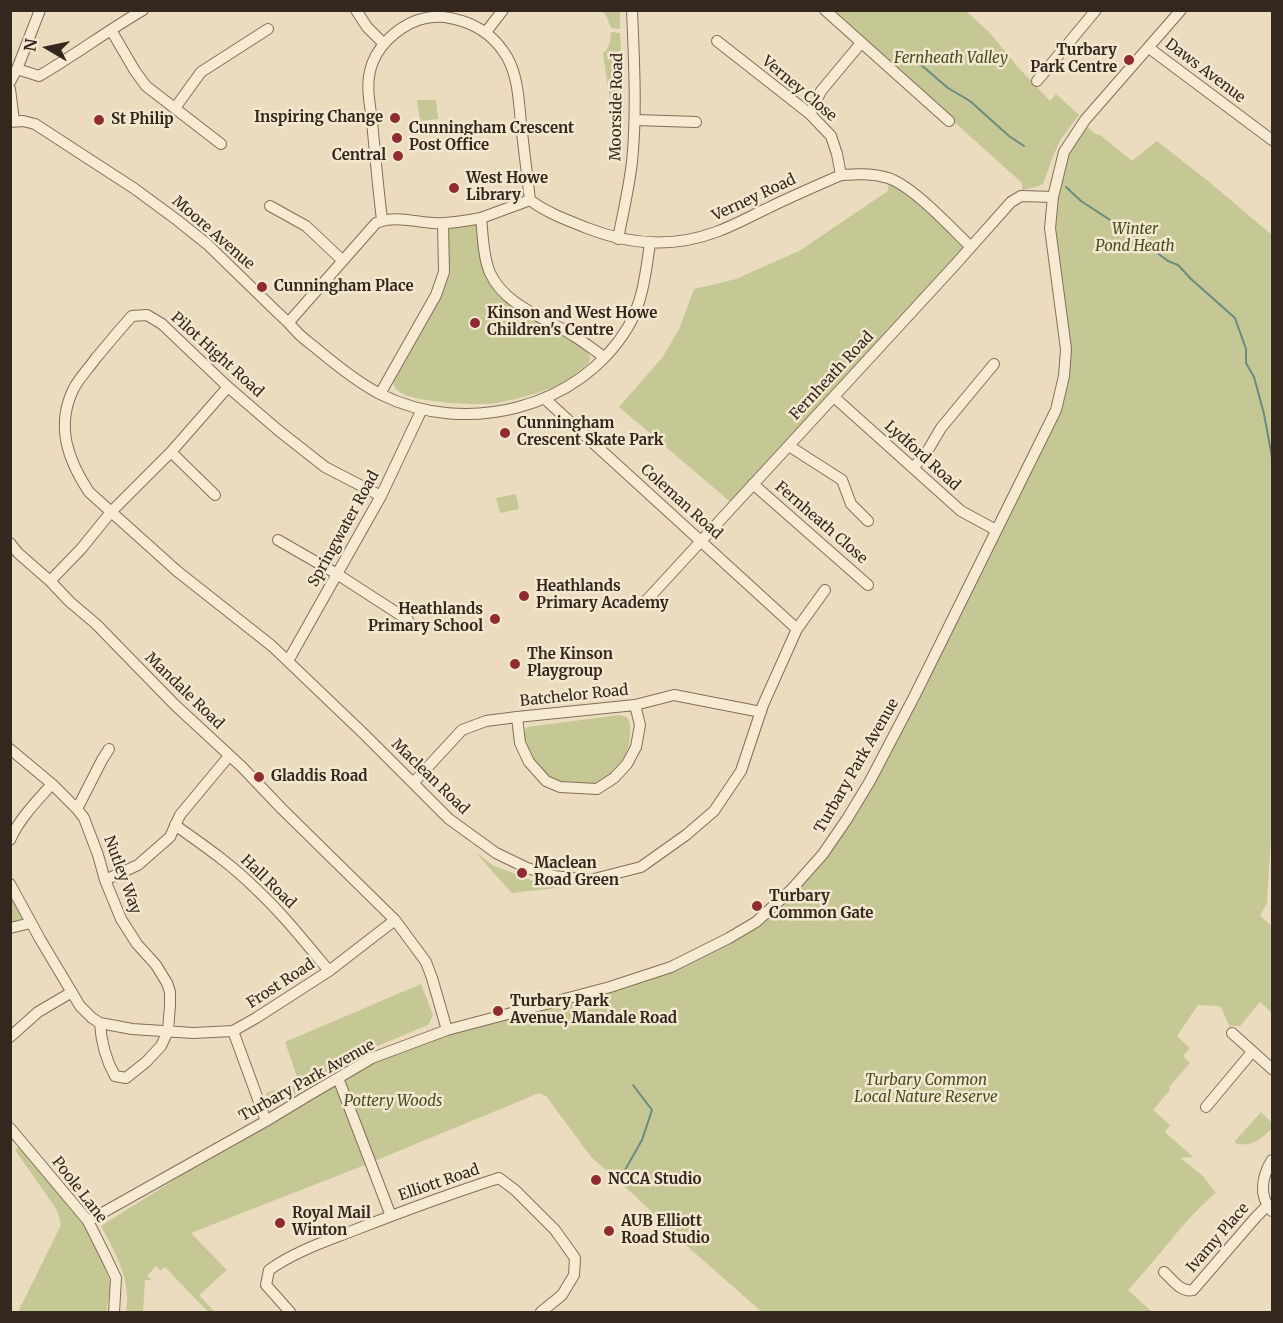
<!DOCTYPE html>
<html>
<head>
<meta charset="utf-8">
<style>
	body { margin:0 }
	#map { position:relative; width:1283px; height:1323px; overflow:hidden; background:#ebdcc0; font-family:Merriweather,serif }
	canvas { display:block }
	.frame { position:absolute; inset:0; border:12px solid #34271d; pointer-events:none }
	.north { position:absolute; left:18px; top:18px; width:60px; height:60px; -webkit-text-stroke:4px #f3e7cf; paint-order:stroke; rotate:279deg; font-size:16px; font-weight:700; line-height:24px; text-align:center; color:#34271d }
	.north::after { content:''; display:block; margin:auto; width:21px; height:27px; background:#34271d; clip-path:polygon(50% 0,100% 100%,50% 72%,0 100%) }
</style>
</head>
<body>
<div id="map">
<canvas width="1283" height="1323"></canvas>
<div class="frame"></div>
<div class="north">N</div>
</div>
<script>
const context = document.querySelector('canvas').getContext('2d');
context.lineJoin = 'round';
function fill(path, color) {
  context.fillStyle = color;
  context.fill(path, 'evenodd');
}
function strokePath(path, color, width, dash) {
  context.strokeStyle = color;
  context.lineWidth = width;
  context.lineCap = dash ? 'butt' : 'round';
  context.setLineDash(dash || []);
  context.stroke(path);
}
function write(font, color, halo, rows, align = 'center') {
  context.font = font + ' Merriweather,serif';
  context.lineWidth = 5;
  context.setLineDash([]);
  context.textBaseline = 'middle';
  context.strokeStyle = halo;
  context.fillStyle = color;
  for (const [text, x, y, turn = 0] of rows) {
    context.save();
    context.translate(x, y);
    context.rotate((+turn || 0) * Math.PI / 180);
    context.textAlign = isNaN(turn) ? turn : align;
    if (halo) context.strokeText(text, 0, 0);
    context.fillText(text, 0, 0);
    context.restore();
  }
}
const green = new Path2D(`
	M600,11h20v18l-9,-1c-3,-7 -4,-15 -11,-17z
	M832,11h134l25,23 27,33 32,34 6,-7 23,21 -18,24 -7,15 -11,30 -7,3 -14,3v-7l-80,-72z
	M611,32l9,1 4,78 -2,11h-7l-7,-34 -5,-35c7,-4 7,-14 8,-21z
	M417,100h19l2,19 -18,2z
	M1082,123l15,12 2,-1 33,27 25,-20 51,40 64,54v597l-1,3 -4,68 -7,13 12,10v87l-12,-11 -20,24h-11l-7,-17 -3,-3 -21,-1 -21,31 13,12 -7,8 7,7 -21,24 1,3 -17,20 17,15 -5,7 28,25 -13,1 22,17 14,18c-34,28 -57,65 -88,97l24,22h-390l-73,-64 -54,-52 -44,-39 -45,-61 -7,-3 -169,70 -179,70 36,37 -28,25 16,17h-7l-43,-45 -5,4 -4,-5 -9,10 5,4h-7l-2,32h-17c6,-30 -11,-60 -25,-86l203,-128 34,-20 109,-48 163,-43 119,-49 62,-48 56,-71 209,-409 8,-34 -14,-148 14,-76z
	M889,178l82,69 -237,258 -115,-98 43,-49 17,-29 15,-40 42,-10 63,-28 89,-60z
	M481,218l3,33 15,35 88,64 3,7 -1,6c-13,11 -27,21 -43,27 -13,5 -35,10 -49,13 -19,3 -87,0 -100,-13 -4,-4 -3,-7 -4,-13l51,-105 -1,-49z
	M516,494l3,15 -19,4 -4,-15z
	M620,715l7,2c4,5 3,11 3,17 0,12 -4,21 -11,30 -6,7 -12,15 -21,18 -23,8 -53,-1 -66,-21 -3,-4 -4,-9 -5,-13 -3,-9 -7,-14 0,-21z
	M475,852l19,14 43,16 27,5 -52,6z
	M10,893l15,28 -14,3z
	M421,984l12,31 -5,10 -60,25 -87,52 -12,1 -3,-10 33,-10 -14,-41z
	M1261,1112l11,11v6c-12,10 -20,19 -37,14v-2z
	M20,1145l65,82 21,42 5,17 -5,26h-88l43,-87 -4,-15 -42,-60z`);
const stream = new Path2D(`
	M909,59l11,5 28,24 22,13 39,35 15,10
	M1066,187l15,14 55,36
	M1144,243l24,18 10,4 13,14 44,39 11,31v14l8,14 10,37 8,43
	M625,1170l17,-30 10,-30 -19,-25`);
const minor = new Path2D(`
	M356,10l11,17 17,17
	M825,10l124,111
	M111,30l24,41 11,15 75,58
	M486,32l17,-22
	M717,41l93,73 21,22 6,18 4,21
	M1149,48l123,92
	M17,69l22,7c36,-21 68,-45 104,-66
	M1037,81l59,-71
	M10,82l7,-13 23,-59
	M10,89l4,32
	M175,108l26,-36 67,-43
	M810,114l11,-23 40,-48
	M635,120l61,2
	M10,122l13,-1 12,3 100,65 42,31 30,24 70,68c7,6 13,12 19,19 6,7 14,12 21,18 19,16 40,33 63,45 85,43 199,15 248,-67 15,-25 18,-56 22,-84
	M530,200c17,13 37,20 57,28 43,17 86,20 129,4 17,-6 33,-15 50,-23 24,-12 50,-23 75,-34 16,-1 31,-2 47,3 25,8 63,50 83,69
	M270,206l36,20 36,34
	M481,218c2,18 2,39 9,55 16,34 55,44 84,63 10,6 20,14 30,21
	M618,239c5,-26 11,-51 14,-77 5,-50 2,-101 0,-152
	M289,322l87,-99c19,-8 38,-1 57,0 16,1 33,-2 48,-5l49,-18c-3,-25 -6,-51 -9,-76 -2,-22 -3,-48 -14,-67 -10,-17 -26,-30 -45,-36 -17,-5 -27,-6 -44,-1 -22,8 -43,28 -48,51 -4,17 0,33 2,50 3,33 6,66 10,99
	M380,394l56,-99 8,-23 -1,-49
	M834,397l127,114 35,19
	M545,399l252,230
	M789,446l53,34 9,24 17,17
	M171,452l44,43
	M914,467l14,-17 13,-22 53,-64
	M753,484l115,101
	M381,496l-56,-29 -47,-37 -50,-43 -66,-63 -15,-9 -15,1c-13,14 -24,28 -36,42 -7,10 -16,19 -22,30 -19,38 -6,72 15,104l88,79 95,75 93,89 84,84 47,34 31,15 27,8 36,4 51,-13 45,-32 28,-24 27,-40 22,-66 34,-76 28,-39
	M278,540l59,34 71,46
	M10,543l8,10 32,28 20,21 26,22 79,81 67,62 40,42 113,111 31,42 6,16 15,52
	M50,581l31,-32 30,-37 60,-60 57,-65
	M645,602l309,-336 57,-64 10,-6 32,1
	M288,661l93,-165 41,-87
	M517,717l3,26 9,19 17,19 14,6 37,2 17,-11 13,-14 9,-17 4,-22 -5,-20
	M10,749l42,35 25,25 7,9 14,37 7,25 16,39 16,25 19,21 11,18 3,9v13l-2,26 -7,15 -15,16 -20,16 -11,-2c-9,-16 -14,-35 -15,-53
	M413,783l49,-53 24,-9 31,-4 118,-12 39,-10 87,17
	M77,809l25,-49 7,-11
	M175,825c28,20 56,39 80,63 27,25 50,54 74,83
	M10,840c9,-21 27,-39 42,-56
	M105,880l33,-15 32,-28 10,-22 49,-59
	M10,884l30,55 40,67 12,12 8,5 32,6 61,4 40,-2 23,-13 73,-47 66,-51
	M10,928l21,-5
	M233,1031l33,90
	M1232,1033l40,36
	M10,1037l28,-25 34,-20
	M338,1078l53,138
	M1206,1107l46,-55
	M10,1128l78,93 18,36 10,21 -2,34
	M1272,1160c-10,16 -14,36 0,51
	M88,1221l178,-100 38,-23 68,-40 75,-28 163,-43 61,-20 58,-29 27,-16 35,-32 32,-36 24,-35 23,-38 45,-86 141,-285 8,-34 2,-27 -16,-121 3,-31 11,-45 21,-32 96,-110
	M1164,1272c8,7 17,21 29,18l63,-73 11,-11
	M290,1312l-24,-27 3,-15c25,-18 55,-28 83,-39 49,-19 97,-37 147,-53l16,12 40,40 20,28 -1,17 -12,20 -21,17`);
const markers = [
	[1129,60,6,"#8f2c32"],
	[395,118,6,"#8f2c32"],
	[99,120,6,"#8f2c32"],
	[397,138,6,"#8f2c32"],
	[398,156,6,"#8f2c32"],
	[454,188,6,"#8f2c32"],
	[262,287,6,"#8f2c32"],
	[475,323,6,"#8f2c32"],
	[505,433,6,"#8f2c32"],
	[524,596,6,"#8f2c32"],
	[495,619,6,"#8f2c32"],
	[515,664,6,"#8f2c32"],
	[259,777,6,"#8f2c32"],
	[522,873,6,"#8f2c32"],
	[757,906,6,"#8f2c32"],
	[498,1011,6,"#8f2c32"],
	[596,1180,6,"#8f2c32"],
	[280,1223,6,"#8f2c32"],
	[609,1231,6,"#8f2c32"]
];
const poiNames = [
	["Turbary",1117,51,"right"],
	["Park Centre",1117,68,"right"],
	["Inspiring Change",383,118,"right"],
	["St Philip",111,120],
	["Cunningham Crescent",409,129],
	["Post Office",409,146],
	["Central",386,156,"right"],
	["West Howe",466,179],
	["Library",466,196],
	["Cunningham Place",274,287],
	["Kinson and West Howe",487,314],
	["Children's Centre",487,331],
	["Cunningham",517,424],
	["Crescent Skate Park",517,441],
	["Heathlands",536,587],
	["Primary Academy",536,604],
	["Heathlands",483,610,"right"],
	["Primary School",483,627,"right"],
	["The Kinson",527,655],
	["Playgroup",527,672],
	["Gladdis Road",271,777],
	["Maclean",534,864],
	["Road Green",534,881],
	["Turbary",769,897],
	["Common Gate",769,914],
	["Turbary Park",510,1002],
	["Avenue, Mandale Road",510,1019],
	["NCCA Studio",608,1180],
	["Royal Mail",292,1214],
	["Winton",292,1231],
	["AUB Elliott",621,1222],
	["Road Studio",621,1239]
];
const parkNames = [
	["Fernheath Valley",951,59],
	["Winter",1135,230],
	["Pond Heath",1135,247],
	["Turbary Common",926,1081],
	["Local Nature Reserve",926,1098],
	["Pottery Woods",393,1102]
];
const streetNames = [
	["Daws Avenue",1205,71,37],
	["Verney Close",799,89,40],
	["Moorside Road",617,107,-89],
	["Verney Road",754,198,-25],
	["Moore Avenue",213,233,41],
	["Pilot Hight Road",217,355,42],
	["Fernheath Road",832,376,-47],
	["Lydford Road",922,456,42],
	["Coleman Road",681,502,42],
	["Fernheath Close",821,523,41],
	["Springwater Road",344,529,-61],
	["Mandale Road",184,691,44],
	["Batchelor Road",574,696,-6],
	["Turbary Park Avenue",857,766,-60],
	["Maclean Road",430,777,44],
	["Nutley Way",122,875,70],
	["Hall Road",268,882,44],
	["Frost Road",281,984,-33],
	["Turbary Park Avenue",307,1081,-29],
	["Elliott Road",439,1183,-19],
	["Poole Lane",79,1190,52],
	["Ivamy Place",1218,1238,-49]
];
fill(green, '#c5c895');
strokePath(stream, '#6b8b81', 2);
strokePath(minor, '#836e59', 12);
strokePath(minor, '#f7ead3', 10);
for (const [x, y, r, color] of markers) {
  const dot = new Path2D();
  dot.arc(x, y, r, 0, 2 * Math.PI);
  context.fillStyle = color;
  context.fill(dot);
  strokePath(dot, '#f3e7cf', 2);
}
write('bold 15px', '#34271d', '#f3e7cf', poiNames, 'left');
write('italic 15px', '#464f24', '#f3e7cf', parkNames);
write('15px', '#34271d', '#f3e7cf', streetNames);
</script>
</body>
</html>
